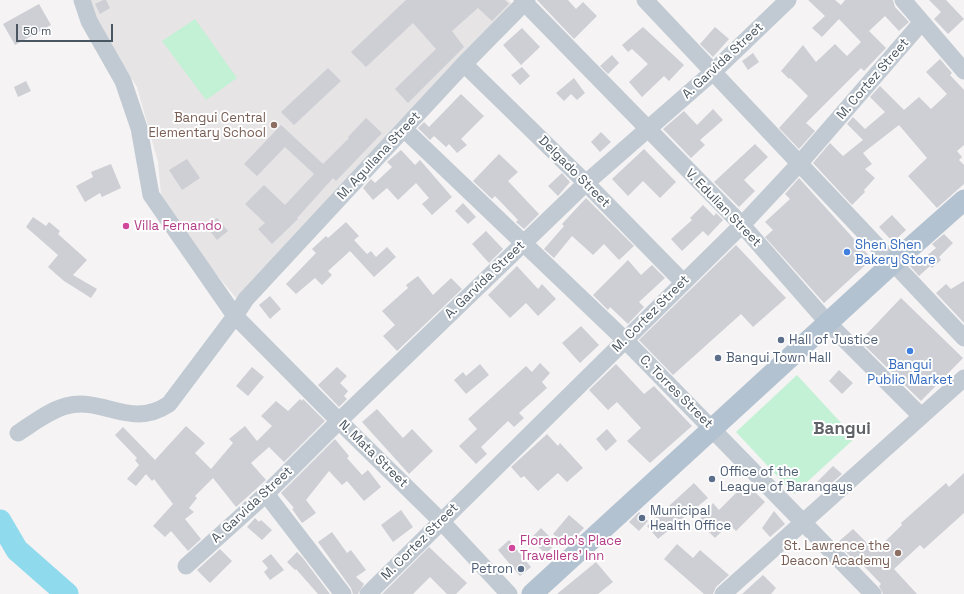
<!DOCTYPE html>
<html>
<head>
<meta charset="utf-8">
<style>
	body { margin:0 }
	#map { position:relative; width:964px; height:594px; overflow:hidden; background:#f5f3f3; font-family:"Space Grotesk",sans-serif }
	canvas { display:block }
	.scale { position:absolute; left:16px; top:24px; width:97px; height:18px; box-sizing:border-box; border:2px solid #4a5661; border-top:0; padding-left:5px; font-size:12px; line-height:14px; white-space:nowrap; color:#4a5661; -webkit-text-stroke:3px #fff; paint-order:stroke }
</style>
</head>
<body>
<div id="map">
<canvas width="964" height="594"></canvas>
<div class="scale">50 m</div>
</div>
<script>
const context = document.querySelector('canvas').getContext('2d');
context.lineJoin = 'round';
function fill(path, color) {
  context.fillStyle = color;
  context.fill(path, 'evenodd');
}
function strokePath(path, color, width, dash) {
  context.strokeStyle = color;
  context.lineWidth = width;
  context.lineCap = dash ? 'butt' : 'round';
  context.setLineDash(dash || []);
  context.stroke(path);
}
function write(font, color, halo, rows, align = 'center') {
  context.font = font + ' "Space Grotesk",sans-serif';
  context.lineWidth = 4;
  context.setLineDash([]);
  context.textBaseline = 'middle';
  context.strokeStyle = halo;
  context.fillStyle = color;
  for (const [text, x, y, turn = 0] of rows) {
    context.save();
    context.translate(x, y);
    context.rotate((+turn || 0) * Math.PI / 180);
    context.textAlign = isNaN(turn) ? turn : align;
    if (halo) context.strokeText(text, 0, 0);
    context.fillText(text, 0, 0);
    context.restore();
  }
}
const education = new Path2D(`
	M89,0h419l6,6 -277,293 -46,-55 -29,-39 -4,-43 -21,-75 -38,-59z`);
const green = new Path2D(`
	M195,19l42,59 -31,22 -44,-59z
	M797,375l58,63 -61,56 -58,-62z`);
const river = new Path2D(`
	M0,521l17,29 50,44`);
const building = new Path2D(`
	M103,0h3l4,8 -10,6 -5,-10z
	M406,0h99l4,4 -17,17 -14,-13 -26,23 12,16 -56,56 -13,-14 41,-40 -23,-26 -47,44 -15,-15z
	M537,0h31l8,9 7,-7 14,14 -23,23z
	M808,0h27l6,5 4,-5h48l2,7 14,15 -10,9 -14,-15 -16,15 17,17 -22,23 -3,-3 -55,55 9,8 -16,18 -20,-21 29,-32 -18,-18 -1,1 -8,-8 22,-26 13,17 19,-18 12,12 14,-14 -22,-23 -17,18 -10,-9 13,-12z
	M929,0h17l18,19 -16,15 -14,-15 7,-7z
	M39,4l12,21 -36,20 -12,-21z
	M643,27l41,38 -15,16 -5,-5 -22,21 -13,-15 19,-18 -16,-15 -4,3 -6,-7z
	M715,27l14,12 -16,18 -13,-13z
	M522,28l18,19 -19,18 -18,-20z
	M753,53l6,9 -11,8 -6,-9z
	M612,55l7,8 -11,11 -8,-8z
	M940,59l12,14 -2,2 14,15v55l-7,6 5,6 -3,3 5,5v19l-27,24 -29,-32 19,-18 -28,-33 -36,28 9,11 -7,5 10,9 -11,12 1,2 -13,13 -39,-42 17,-20 13,13 20,-16 -16,-16 6,-7 12,12 20,-17 -15,-15 10,-11 24,24 15,-13 12,12 16,-15 -21,-22z
	M522,67l8,9 -10,9 -9,-10z
	M328,68l13,13 -47,44 -13,-13z
	M574,78l11,15 -8,7 -6,-6 -7,7 -8,-8z
	M26,81l5,10 -13,6 -4,-10z
	M461,94l23,22 -23,23 6,6 -10,8 -8,-9 -3,3 -12,-11 -4,4 -12,-12 6,-6 5,5z
	M713,109l10,11 -23,20 5,5 -14,13 -28,-29 21,-18 13,14z
	M366,118l16,15 -46,48 -3,-3 -36,40 1,1 -26,25 -14,-15 7,-6 -20,-19 19,-19 21,20 29,-31 -29,-27 -28,29 -13,-12 37,-39 42,39 26,-26 -1,-1z
	M601,132l10,10 -11,10 -9,-10z
	M755,144l13,13 -24,23 11,11 -16,16 -25,-25z
	M644,149l32,33 -16,16 -17,-17 -15,15 -16,-17z
	M401,150l14,15 5,-5 32,37 -20,18 -10,-11 7,-6 -13,-15 -18,17 -11,-12 -14,12 -10,-12 8,-9 4,4 17,-16 -5,-5z
	M499,154l19,18 -10,9 31,33 -15,15 -8,-7 2,-2 -23,-24 -3,3 -19,-18z
	M187,159l13,19 -18,12 -13,-20z
	M111,164l10,24 -19,9 -2,-4 -15,9 -9,-16 17,-9 -2,-5z
	M562,173l8,9 -12,14 -10,-10z
	M799,178l73,81 -48,44 -59,-66 8,-7 -8,-8 25,-23 -5,-5z
	M586,198l48,48 -15,14 -15,-16 -11,11 -21,-19 -18,22 -10,-9 20,-23 -2,-2z
	M463,203l13,14 -8,7 -13,-13z
	M703,205l11,11 2,-3 7,7 -15,16 -5,-5 -21,20 -11,-12 21,-19 -2,-2z
	M892,215l14,15 -13,12 -14,-15z
	M33,217l13,9 3,-4 11,9 -2,3 29,26 -14,15 24,14 -6,9 -27,-17 -16,-14 10,-12 -32,-28z
	M217,218l11,13 -11,9 -11,-14z
	M346,222l13,14 -5,4 13,14 4,-3 5,6 11,-10 9,10 -22,20 -24,-26 -22,20 4,4 -10,10 -7,-7 -19,16 -10,-10 30,-31 -4,-4 14,-13 2,2z
	M486,231l17,18 -14,14 -17,-19z
	M944,234l9,9 -14,14 2,3 -9,8 -2,-2 -11,10 -9,-10 5,-5 2,3 19,-16 -4,-4z
	M736,245l50,53 -33,29 -12,-13 -68,61 -34,-35z
	M628,260l13,15 11,-10 13,13 -26,24 5,5 -16,17 -18,-17 -2,3 -15,-15z
	M517,266l21,23 4,-5 14,15 -18,17 -12,-13 -16,15 -22,-23z
	M418,276l15,19 18,-17 11,11 -65,62 -14,-15 12,-11 -13,-14 26,-23 -2,-3z
	M964,281v42l-28,-30 10,-9 5,5z
	M270,296l11,13 -11,10 -11,-14z
	M901,298l62,60 -42,43 -61,-60z
	M581,326l18,19 -19,18 -18,-20z
	M540,363l10,10 -8,9 5,6 -28,25 5,5 -10,9 -6,-6 -27,26 6,7 -11,10 -17,-18 18,-17 -9,-10 58,-53 6,6z
	M480,364l9,11 -23,19 -12,-14 9,-8 3,4z
	M616,364l28,30 10,-8 38,40 -42,37 -23,-22 14,-13 -24,-26 -9,8 -19,-20z
	M252,367l12,10 -16,19 -12,-10z
	M337,367l10,9 -7,7 8,8 -4,5 3,3 -8,8 -21,-22z
	M839,370l14,13 -11,11 -13,-13z
	M300,399l2,2 1,-2 22,22 -41,41 -15,-15 -18,16 15,17 -30,27 -23,-29 -18,18 2,2 -8,10 5,4 -9,7 16,20 -13,12 -17,-20 -6,6 -12,-11 20,-22 -19,-25 -2,2 -6,-7 -10,12 -9,-7 12,-14 -4,-5 2,-2 -22,-23 8,-8 32,33 31,-34 19,17 -10,10 16,16 22,-26 -4,-4 16,-13 12,15 15,-15 -11,-10 15,-15 12,10z
	M377,409l26,29 9,-9 21,22 -24,23 -47,-52z
	M607,429l10,12 -11,10 -10,-12z
	M547,434l11,12 2,-3 23,25 -16,14 -9,-9 -20,18 -14,-15 -3,2 -10,-11z
	M335,439l14,17 -2,2 15,17 6,-5 13,17 -17,14 -17,-20 -5,4 -13,-14 -23,29 10,13 -14,10 -10,-14 2,-1 -13,-15z
	M833,466l9,8 -17,15 -8,-7z
	M964,473v40l-40,36 -4,-4 -26,24 23,25h-34l-4,-8 2,-2 -21,-22 -2,2 -21,-21 16,-14 22,22 27,-26 -1,-2 45,-40 3,4z
	M694,483l14,15 -50,41 -11,-13z
	M746,483l19,19 -29,29 -7,-7 -14,14 -17,-17 15,-18 6,7z
	M401,510l12,17 -20,15 -12,-17z
	M774,511l11,13 -15,13 -8,-9z
	M639,512l9,9 -9,10 -10,-9z
	M569,515l15,13 -17,18 -14,-12z
	M255,518l4,4 2,-2 11,10 -10,10 -15,-13z
	M541,528l15,15 -10,11 -16,-15z
	M332,532l15,21 4,-3 15,20 -10,7 8,7 -6,10h-5l-2,-6 -33,-46z
	M509,540l22,27 -11,9 -22,-26z
	M677,544l16,14 7,-8 29,25 -13,12 -3,7h-9l-40,-35z
	M429,547l38,36 -11,11h-9l-17,-17 -17,17h-31z
	M220,549l12,12 -22,22 -13,-13z
	M297,552l5,5 28,37h-12l-22,-25 -1,1 -8,-8z
	M271,554l13,16 -14,10 -6,-8 4,-4 -6,-7z
	M596,562l17,20 -15,12h-41z
	M763,575l13,13 -5,6h-29z`);
const minor = new Path2D(`
	M82,0l7,21 34,60 16,47 12,67 84,121 104,105 102,100 68,73
	M522,0l220,225 86,98 92,92
	M645,0l319,338
	M903,0l61,71
	M464,64l122,119 97,99
	M404,129l221,211 248,254
	M18,433c14,-9 30,-22 48,-27 38,-10 64,24 103,-2l66,-88 11,-17 218,-235 63,-64
	M266,494l77,100
	M186,566l80,-72 73,-73 247,-238 127,-111 75,-72
	M368,594l374,-369 57,-61 122,-141
	M723,594l241,-216`);
const major = new Path2D(`
	M532,594l361,-331 71,-63`);
const markers = [
	[274,125,4,"#8d6e63"],
	[126,226,4,"#d1479c"],
	[847,252,4,"#3f7fe0"],
	[781,340,4,"#5c6f8a"],
	[910,351,4,"#3f7fe0"],
	[718,358,4,"#5c6f8a"],
	[712,479,4,"#5c6f8a"],
	[642,518,4,"#5c6f8a"],
	[512,548,4,"#d1479c"],
	[898,553,4,"#8d6e63"],
	[521,569,4,"#5c6f8a"]
];
const streetNames = [
	["A. Garvida Street",723,61,-43],
	["M. Cortez Street",873,79,-49],
	["M. Agullana Street",379,156,-47],
	["Delgado Street",574,172,45],
	["V. Edulian Street",723,208,46],
	["A. Garvida Street",485,280,-44],
	["M. Cortez Street",651,314,-45],
	["C. Torres Street",676,392,45],
	["N. Mata Street",373,454,44],
	["A. Garvida Street",252,505,-43],
	["M. Cortez Street",420,542,-45]
];
const educationNames = [
	["Bangui Central",266,118],
	["Elementary School",266,133],
	["St. Lawrence the",890,546],
	["Deacon Academy",890,561]
];
const hotelNames = [
	["Villa Fernando",134,226],
	["Florendo's Place",520,541],
	["Travellers' Inn",520,556]
];
const shopNames = [
	["Shen Shen",855,245],
	["Bakery Store",855,260],
	["Bangui",910,365,"center"],
	["Public Market",910,380,"center"]
];
const serviceNames = [
	["Hall of Justice",789,340],
	["Bangui Town Hall",726,358],
	["Office of the",720,472],
	["League of Barangays",720,487],
	["Municipal",650,511],
	["Health Office",650,526],
	["Petron",513,569,"right"]
];
const districtNames = [
	["Bangui",842,429]
];
fill(education, '#e6e4e5');
fill(green, '#c3f1d5');
strokePath(river, '#90daee', 23);
fill(building, '#cdcfd5');
strokePath(minor, '#c1cad2', 17);
strokePath(major, '#b3c2d1', 21);
for (const [x, y, r, color] of markers) {
  const dot = new Path2D();
  dot.arc(x, y, r, 0, 2 * Math.PI);
  context.fillStyle = color;
  context.fill(dot);
  strokePath(dot, '#fff', 1.5);
}
write('13px', '#4a5661', '#fff', streetNames);
write('13px', '#785e54', '#fff', educationNames, 'right');
write('13px', '#b23c85', '#fff', hotelNames, 'left');
write('13px', '#366cbe', '#fff', shopNames, 'left');
write('13px', '#4e5e75', '#fff', serviceNames, 'left');
write('bold 17px', '#5f6368', '#fff', districtNames);
</script>
</body>
</html>
